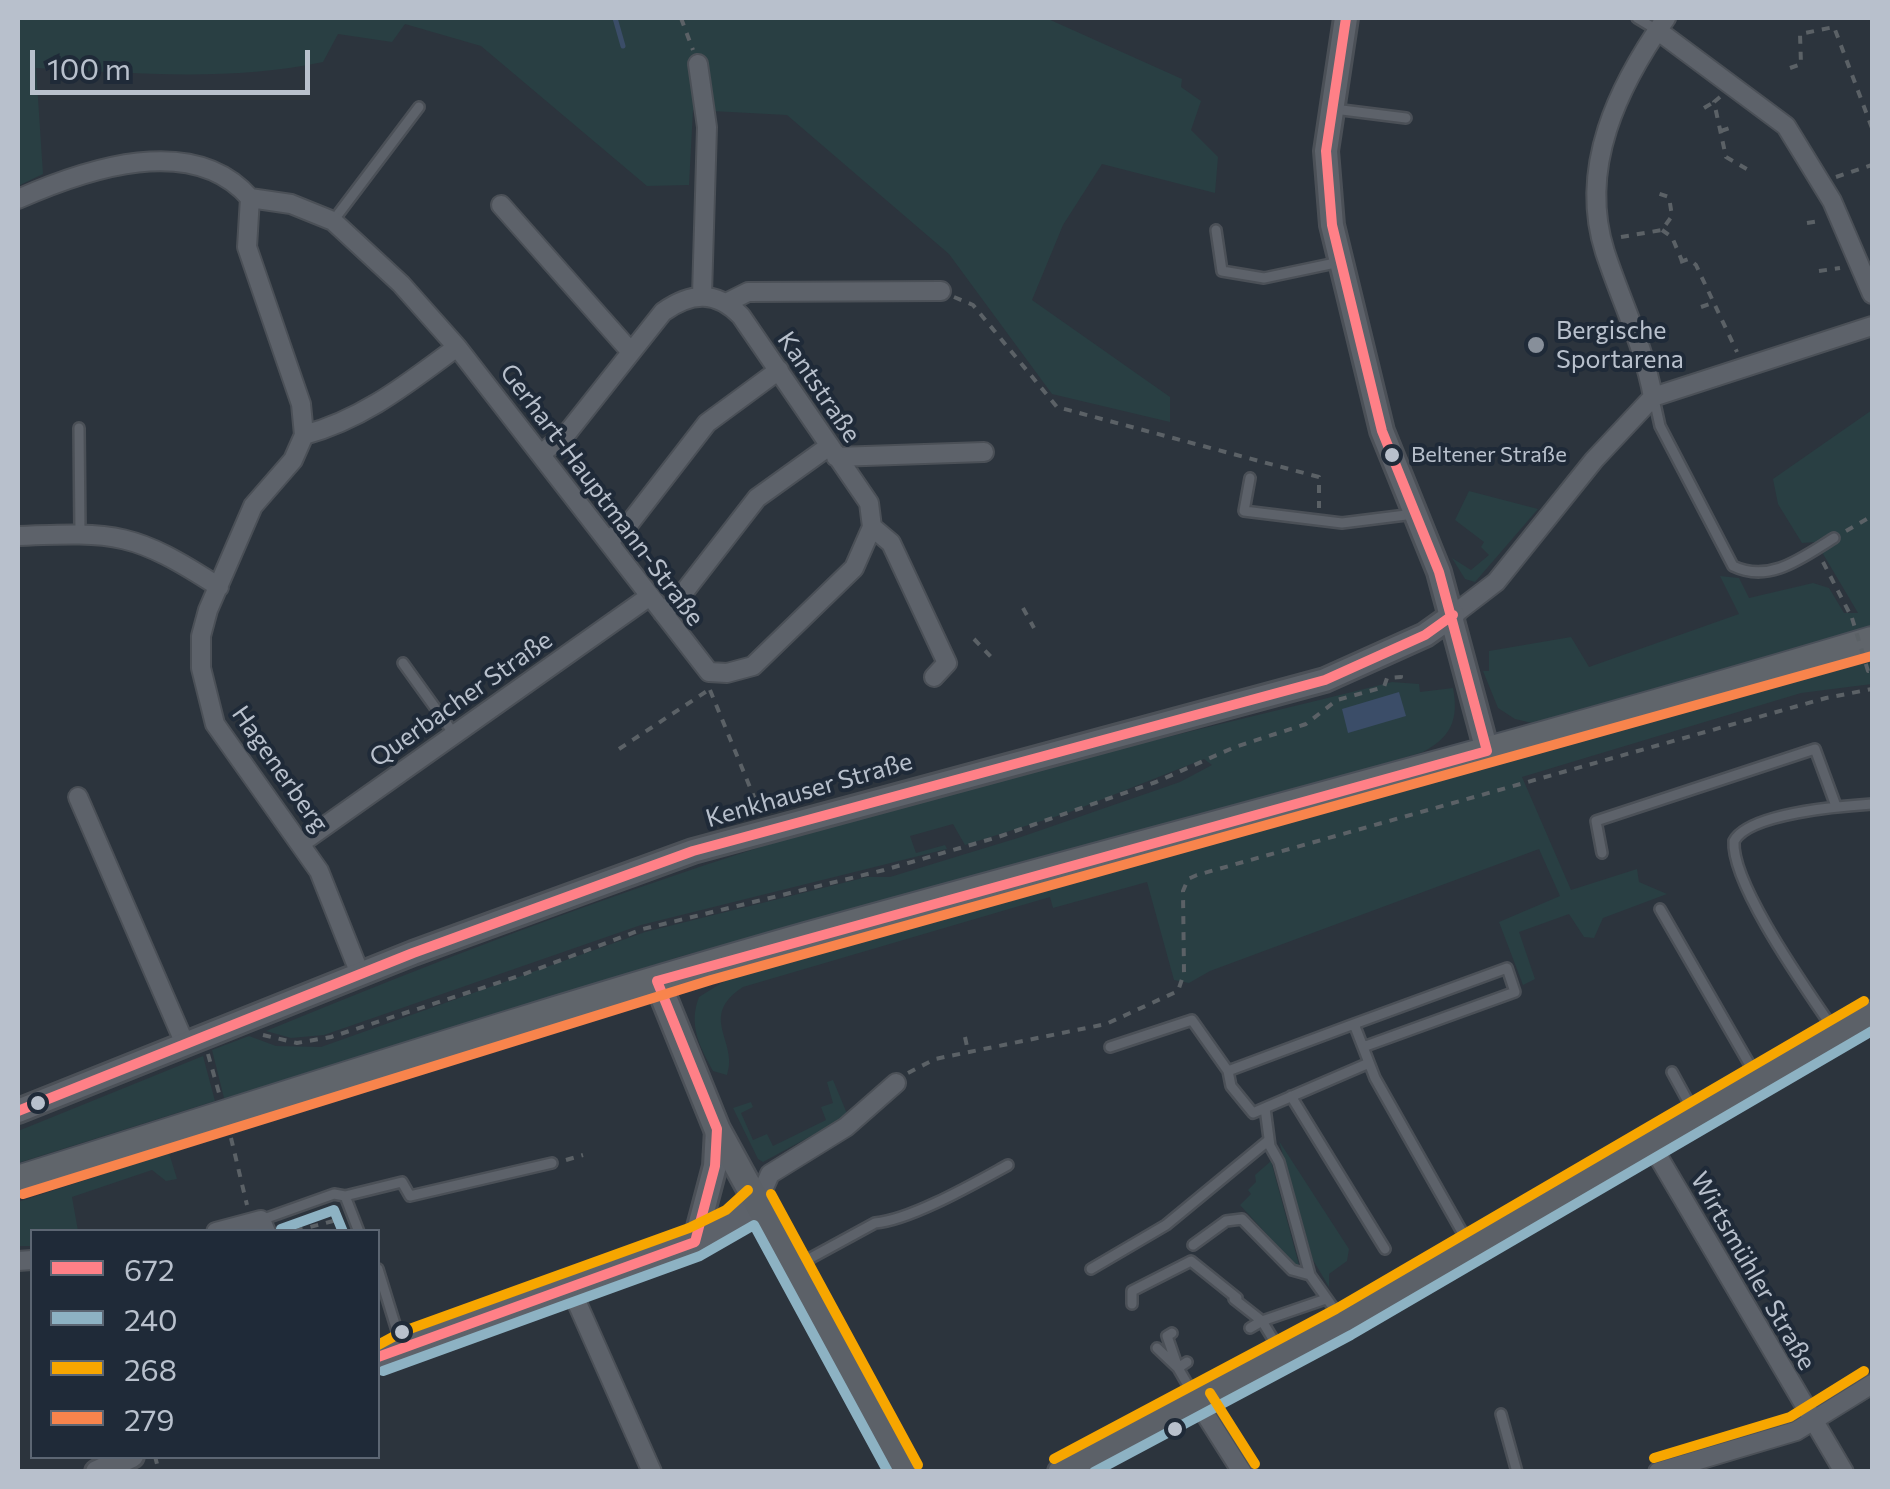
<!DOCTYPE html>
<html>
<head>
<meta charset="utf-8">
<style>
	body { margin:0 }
	#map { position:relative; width:1890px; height:1489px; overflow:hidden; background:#2c343d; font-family:Commissioner,sans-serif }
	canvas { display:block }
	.frame { position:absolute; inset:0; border:20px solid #b8c0cc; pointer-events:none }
	.legend { position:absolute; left:30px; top:1229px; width:350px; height:230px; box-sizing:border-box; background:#1f2a38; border:2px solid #5c6673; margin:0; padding:12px 18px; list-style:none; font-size:30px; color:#b8c0cc }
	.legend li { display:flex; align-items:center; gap:20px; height:50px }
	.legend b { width:50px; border:2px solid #5c6673 }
	.scale { position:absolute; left:30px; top:50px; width:280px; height:45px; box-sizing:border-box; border:5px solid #b8c0cc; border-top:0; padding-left:12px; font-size:30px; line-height:35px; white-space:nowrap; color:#b8c0cc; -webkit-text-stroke:8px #1f2a38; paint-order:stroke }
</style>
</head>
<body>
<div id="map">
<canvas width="1890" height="1489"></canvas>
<div class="frame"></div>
<ul class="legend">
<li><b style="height:12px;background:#ff8087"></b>672</li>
<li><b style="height:12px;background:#8db2c3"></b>240</li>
<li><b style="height:12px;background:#f7a600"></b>268</li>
<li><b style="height:12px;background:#f8844c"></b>279</li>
</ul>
<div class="scale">100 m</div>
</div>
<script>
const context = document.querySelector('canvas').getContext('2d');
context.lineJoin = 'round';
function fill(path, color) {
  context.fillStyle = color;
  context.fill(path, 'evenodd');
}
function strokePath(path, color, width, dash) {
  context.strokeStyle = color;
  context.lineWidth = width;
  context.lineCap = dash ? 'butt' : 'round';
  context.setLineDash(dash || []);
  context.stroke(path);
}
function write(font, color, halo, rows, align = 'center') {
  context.font = font + ' Commissioner,sans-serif';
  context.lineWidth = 8;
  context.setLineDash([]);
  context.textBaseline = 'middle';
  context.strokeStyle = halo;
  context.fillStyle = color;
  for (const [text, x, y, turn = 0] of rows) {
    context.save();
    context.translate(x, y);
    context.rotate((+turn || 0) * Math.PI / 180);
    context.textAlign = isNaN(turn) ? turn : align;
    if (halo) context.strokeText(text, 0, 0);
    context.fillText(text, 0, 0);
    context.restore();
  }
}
const green = new Path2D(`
	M18,18h1028l136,61 -1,8 20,14 -10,29 27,27 -3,36 -113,-29 -39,61 -31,75 138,97v25l-118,-28 -103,-140 -162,-139 -94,-5 -4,75 -42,1 -166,-140 -76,-22 -13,18 -54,-8 -15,28c-94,20 -191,11 -287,6l7,106 -25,12z
	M1872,410v219l-269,78 -71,16 -17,-4 -17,-11 -15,-37h6v-20l82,-14 18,30 150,-53 -19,-38 19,2 10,20 64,-15 16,5 15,25h14l-42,-71 -14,1 -24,-39 -5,-25z
	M1469,491l69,18 -63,73 -10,-3 -13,-21 19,12 18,-15 -8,-8 3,-5 -29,-22z
	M1872,655v29l-71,9 -279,84 49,113 66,-21 2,13 28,12 -64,24 -9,20 -10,-1 -15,-23 -50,18 16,47 -12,6 -24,-63 61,-26 -21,-47 -329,122 -21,12 -15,-3 -27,-98 -94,26 -3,-11 -307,90c-46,30 -4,54 -16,88l-14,-4c-13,-24 -25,-46 -14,-74l37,-23 173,-52 609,-163z
	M1392,682l27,2 1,8 33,-4c6,32 -2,49 -30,64l-188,57 -553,147 -457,146 -13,-52 37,-14 27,10 45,1 324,-115 222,-55h23l131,-40 159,-55 32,-17 -8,-6 -134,53 -105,33 -12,-21 -43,12 6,17 29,-8 2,4 -306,76 -317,110 -33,3 -25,-7c165,-68 333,-133 504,-187 204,-64 415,-110 622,-162z
	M203,1056l12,45 -197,62v-32z
	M833,1080l15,36 -85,46 -5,-3 -25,-51 18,-6 2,5 -12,6 12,27 14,-6 6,12 53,-26 -5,-13 12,-4 -6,-21z
	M1279,1141l70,108 -2,12 -18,13v13l-16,-27z
	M169,1153l8,26 -11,2 -14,-11 -80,27 6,34 -46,1v14h-14v-44z
	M1271,1161l28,104 -3,1 -56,-61 11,-11 -3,-4 8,-8 -1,-7z`);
const water = new Path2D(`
	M1399,692l7,24 -58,17 -6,-24z`);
const stream = new Path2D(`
	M615,18l8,28`);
const path = new Path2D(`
	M681,18l12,32
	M1790,68l11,-4 -1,-30 34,-7 38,101
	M1720,97l-6,5 12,55 26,15
	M1704,108l10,-6
	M1721,131l12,-4
	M1836,177l36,-12
	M1807,223l13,-2
	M1662,230l10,7 10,24
	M1621,237l41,-7 10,-14 -3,-19 -12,-4
	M1680,262l9,-3 7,6 41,87
	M1819,271l21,-3
	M954,297l19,8 84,102 262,70v31
	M1701,307l11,-4
	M1846,531l26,-15
	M1823,562l29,56
	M1023,608l11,20
	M974,639l19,20
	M710,690l51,124
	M619,749l88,-58
	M263,1035l34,8 34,-6 188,-61 124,-47 241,-59 114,-33 158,-55 79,-35 71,-23 31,-24 47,-13 3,-9 14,-1 -1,-8
	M965,1037l3,14
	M208,1054l11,39
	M908,1073l27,-14 171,-35 72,-33 6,-18 -1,-82 5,-12 9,-4 629,-177 46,-9
	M231,1138l16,67
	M566,1160l17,-5
	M295,1231l38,-10 -3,-11
	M155,1456l4,16`);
const service = new Path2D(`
	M1637,18l20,12
	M1334,109l72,9
	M333,221l86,-114
	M1216,230l6,41 42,7 76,-16
	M1654,399l6,27 73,140c37,18 70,-9 101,-28
	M79,428l1,105
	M1250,478l-6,33 98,12 72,-9
	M403,663l51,71
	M1602,853l-6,-32 219,-72 21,57
	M1660,909l98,170
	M1354,1024l153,-56 8,24 -152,55
	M1836,1033c-26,-39 -105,-148 -102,-192 15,-28 108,-35 138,-37
	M1110,1047l82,-27 36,51 126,-47 21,54 95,168
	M1228,1071l3,15 22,27 116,-50
	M1672,1072l24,44
	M1291,1096l94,153
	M1265,1108l5,38 9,16 31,113 32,45
	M345,1196l14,36
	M261,1220l73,-26 11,2 57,-14 8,14 142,-33
	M1193,1245l33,-24 16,-2 50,51 18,5
	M796,1266l79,-43c36,-3 100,-40 133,-58
	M378,1269l24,78
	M1091,1269l75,-44 103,-85
	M1234,1299l28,22 64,-22
	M1132,1304v-13l59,-30 46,37
	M1250,1328l12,-7 19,31
	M1172,1333l-5,3 11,32
	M1157,1348l20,19
	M1187,1362l-9,6 18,31
	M1501,1414l16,58`);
const minor = new Path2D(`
	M1657,30l129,96 46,75 40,93
	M698,64l9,63 -5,168
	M250,198l-3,49 54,157 3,31 -11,25 -40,46 -45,104 -7,26v32l14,56 104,147 41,103
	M18,199c68,-30 175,-67 232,-1l41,6 42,17 68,63 56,63 252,325 18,1 26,-7 101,-98 18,-41 -3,-24 -128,-187c-25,-26 -50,-24 -78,-4l-95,120 -27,22
	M501,205l130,147
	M728,302l20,-10 193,-1
	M1653,397c-9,-51 -32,-96 -48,-145 -27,-84 13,-166 61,-234
	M304,435c60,-16 104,-52 153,-88
	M836,457l148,-5
	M872,527l19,16 56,120 -13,14
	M18,536c99,-4 116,-4 201,51
	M608,541l21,-17 78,-101 72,-53
	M663,613l18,-17 76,-98 71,-51
	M1453,615l43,-33 98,-122 59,-63 219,-71
	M78,797l107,247
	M301,843l349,-247
	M1652,1146l192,326
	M758,1201l12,-27 76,-47 50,-44
	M216,1232l45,-12 5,12
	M18,1261l14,-1
	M570,1287l82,185
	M1197,1401l45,71
	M1658,1472l138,-41 76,-47`);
const tertiary = new Path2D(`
	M1346,18l-20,133 6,74 50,206 57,141 48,179
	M18,1111l395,-158 280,-102 632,-171 100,-45 28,-20
	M695,1242l20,-76 2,-37
	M378,1357l317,-115 40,-19 23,-22
	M97,1472l35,-16`);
const secondary = new Path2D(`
	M657,981l60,148 188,343
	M1061,1472l282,-150 529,-308`);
const primary = new Path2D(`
	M18,1180c262,-82 523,-168 788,-243 356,-99 713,-190 1066,-296`);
const pathBridge = new Path2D(`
	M1852,618l16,53 4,-1`);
const bus1 = new Path2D(`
	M18,1111l395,-158 280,-102 632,-171 100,-45 28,-20
	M378,1357l317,-115 20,-76 2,-37 -60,-148 830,-230 -48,-179 -57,-141 -50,-206 -6,-74 20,-133`);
const bus2 = new Path2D(`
	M281,1229l53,-19 9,22
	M383,1371l317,-115 54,-31 134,247
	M1094,1472l257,-137 521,-304`);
const bus3 = new Path2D(`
	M771,1194l147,271
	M378,1345l26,-14 285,-103 37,-18 22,-20
	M1210,1393l45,71
	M1654,1458l136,-41 74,-46
	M1054,1459l282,-150 528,-308`);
const bus4 = new Path2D(`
	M23,1194l688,-214 1161,-324`);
const markers = [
	[1536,345,10,"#878f9a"],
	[1392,455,9,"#b8c0cc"],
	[38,1103,9,"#b8c0cc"],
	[402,1332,9,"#b8c0cc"],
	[1175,1429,9,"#b8c0cc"]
];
const busNames = [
	["Beltener Straße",1411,455]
];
const poiNames = [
	["Bergische",1556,331],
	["Sportarena",1556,360]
];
const streetNames = [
	["Kantstraße",819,387,56],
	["Gerhart-Hauptmann-Straße",602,495,53],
	["Querbacher Straße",461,699,-35],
	["Hagenerberg",280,769,55],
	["Kenkhauser Straße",809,790,-16],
	["Wirtsmühler Straße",1753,1271,60]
];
fill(green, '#293f43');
fill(water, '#3b4d68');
strokePath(stream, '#3b4d68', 5);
strokePath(service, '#4b5057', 14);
strokePath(minor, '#4b5057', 22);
strokePath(tertiary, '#4b5057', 28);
strokePath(secondary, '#4b5057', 30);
strokePath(primary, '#4a5059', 32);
strokePath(path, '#5b6166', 4, [8, 8]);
strokePath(service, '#5d626a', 9);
strokePath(minor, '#5d626a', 18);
strokePath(tertiary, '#5d626a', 22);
strokePath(secondary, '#5c6168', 25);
strokePath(primary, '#60656b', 28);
strokePath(pathBridge, '#5b6166', 4, [8, 8]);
strokePath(bus1, '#ff8087', 10);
strokePath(bus2, '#8db2c3', 10);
strokePath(bus3, '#f7a600', 10);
strokePath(bus4, '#f8844c', 10);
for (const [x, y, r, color] of markers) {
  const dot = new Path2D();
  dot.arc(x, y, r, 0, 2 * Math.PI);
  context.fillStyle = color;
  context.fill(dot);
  strokePath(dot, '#1f2a38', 4);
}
write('22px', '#b8c0cc', '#1f2a38', busNames, 'left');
write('25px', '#b8c0cc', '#1f2a38', poiNames, 'left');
write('25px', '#b8c0cc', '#1f2a38', streetNames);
</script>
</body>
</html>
